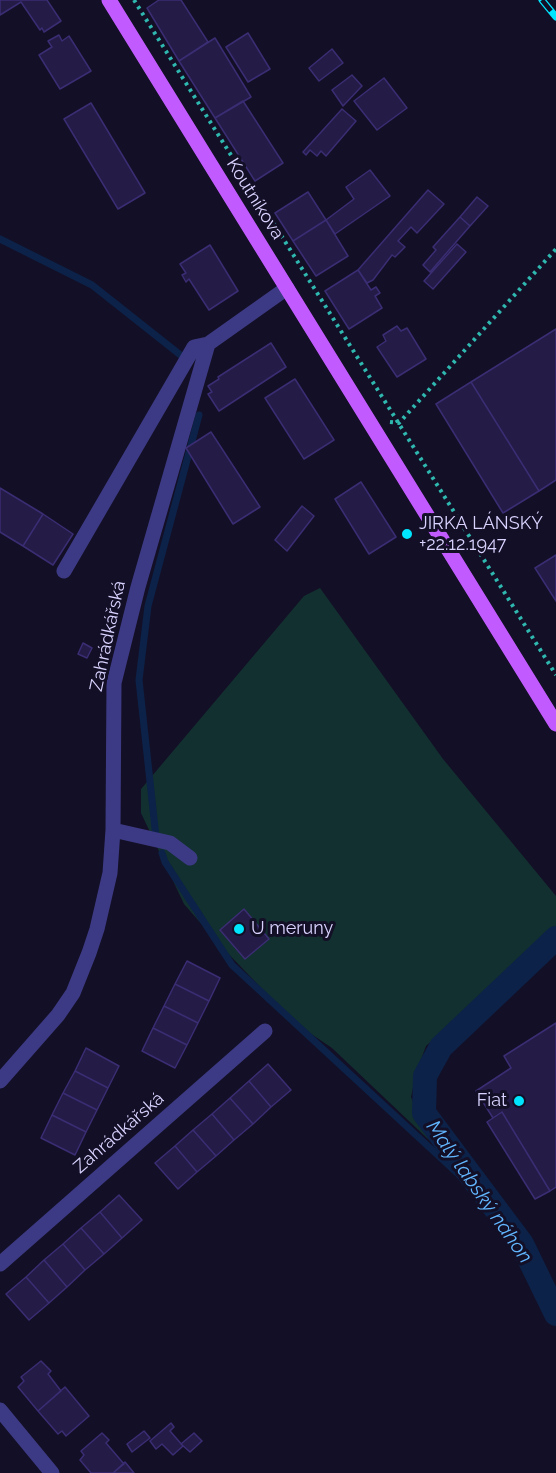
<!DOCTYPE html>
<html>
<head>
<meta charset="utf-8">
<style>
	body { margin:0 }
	canvas { display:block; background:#130f26 }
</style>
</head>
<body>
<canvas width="556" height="1473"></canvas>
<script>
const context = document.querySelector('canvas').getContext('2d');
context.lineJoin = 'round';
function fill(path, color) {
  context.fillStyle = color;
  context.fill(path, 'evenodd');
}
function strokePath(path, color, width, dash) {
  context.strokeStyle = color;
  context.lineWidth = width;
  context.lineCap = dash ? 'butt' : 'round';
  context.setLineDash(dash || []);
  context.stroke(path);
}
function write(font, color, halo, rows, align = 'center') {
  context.font = font + ' Raleway,sans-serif';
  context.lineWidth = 6;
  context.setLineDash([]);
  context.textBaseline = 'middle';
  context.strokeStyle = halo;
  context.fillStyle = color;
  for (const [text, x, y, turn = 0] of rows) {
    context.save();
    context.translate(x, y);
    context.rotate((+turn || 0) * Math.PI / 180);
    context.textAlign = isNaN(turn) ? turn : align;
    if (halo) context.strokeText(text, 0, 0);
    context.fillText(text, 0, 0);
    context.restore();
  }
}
const green = new Path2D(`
	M320,588l123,171 113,137v31l-2,4 -128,115 -10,27 -5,24 18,43 -97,-92 -37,-25 -78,-81 -33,-38 -43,-91v-24l163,-193z`);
const stream = new Path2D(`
	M0,239l92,46 91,72
	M156,837l-17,-157 9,-74 51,-191
	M162,853l3,9 67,103 263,243`);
const canal = new Path2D(`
	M556,938l-115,109 -16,29 -1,37 98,131 34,70`);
const building = new Path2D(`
	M0,0h47l14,21 -17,11 -2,-4 -2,2 -19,-28 -21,13z
	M159,0h22l27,42 -29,19 -32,-53z
	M248,33l22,36 -22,13 -22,-35z
	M59,35l3,6 7,-5 22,35 -31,18 -21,-34 13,-8 -4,-6z
	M215,38l36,59 -36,21 -36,-57z
	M332,49l11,14 -24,18 -10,-13z
	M352,75l10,11 -19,20 -11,-16z
	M384,78l23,30 -30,22 -23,-29z
	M243,101l40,62 -28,18 -40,-63z
	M91,103l54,90 -27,16 -54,-90z
	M342,109l14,12 -30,35 -5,-5 -4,5 -7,-6 -4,5 -3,-3z
	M370,170l20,26 -55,38 -9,-14 28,-21 -8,-12z
	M428,190l16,14 -27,29 -6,-6 -13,14 7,6 -10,10 -3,-2 -19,25 -6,3 -9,-13z
	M308,192l18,28 -33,21 -18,-28z
	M477,197l11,9 -18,20 -10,-9z
	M460,217l10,9 -40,46 -7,-7 13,-15 -3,-3z
	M326,220l22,36 -32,20 -23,-35z
	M457,244l9,8 -33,37 -9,-8z
	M210,245l28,46 -29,19 -20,-31 -3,3 -4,-7 4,-2 -6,-9z
	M358,270l13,20 5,-3 4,6 -5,3 7,12 -33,21 -24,-38z
	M397,326l4,5 6,-3 19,31 -29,18 -20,-30 9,-6 -3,-6z
	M556,329v151l-17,11 -68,-109z
	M271,343l15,24 -67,44 -11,-17 4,-2 -4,-6 11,-7 -1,-2z
	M295,379l39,61 -30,19 -39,-61z
	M471,382l68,109 -36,22 -67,-109z
	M211,432l49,75 -27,17 -47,-76z
	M361,482l35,55 -27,17 -34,-55z
	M0,488l43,26 -20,32 -23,-14z
	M302,506l12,10 -27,35 -12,-11z
	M43,514l30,20 -20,31 -30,-19z
	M556,555v46l-21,-33z
	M83,643l9,5 -5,10 -9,-4z
	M244,909l25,30 -24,20 -25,-29z
	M187,961l33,17 -11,23 -34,-17z
	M175,984l34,17 -11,22 -34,-17z
	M164,1006l34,17 -11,22 -34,-17z
	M556,1023v164l-6,4 -48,-79 -9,6 -17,-27 35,-23 -7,-12z
	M153,1028l34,17 -12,23 -33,-17z
	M86,1048l33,18 -11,22 -33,-17z
	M268,1064l23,26 -20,17 -22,-26z
	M75,1071l33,17 -11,22 -34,-17z
	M249,1081l22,26 -18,17 -23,-26z
	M63,1093l34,17 -11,22 -34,-17z
	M230,1098l23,26 -19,16 -22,-26z
	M502,1112l48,79 -15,8 -48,-77z
	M212,1114l22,26 -18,16 -23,-26z
	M52,1115l34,17 -11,23 -34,-17z
	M193,1130l23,26 -19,16 -22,-26z
	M175,1146l22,26 -19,17 -23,-26z
	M119,1195l23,25 -20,18 -22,-26z
	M100,1212l22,26 -18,16 -23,-26z
	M81,1228l23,26 -19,16 -22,-26z
	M63,1244l22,26 -18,17 -23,-27z
	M44,1260l23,27 -18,16 -23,-26z
	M26,1277l23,26 -20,17 -23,-26z
	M41,1361l10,10 -3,3 13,17 -23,20 -20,-24 6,-6 -3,-4z
	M65,1387l24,29 -23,20 -4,-5 -4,3 -20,-23z
	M171,1423l3,4 -4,4 13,15 -10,9 -11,-11 -6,5 -6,-8z
	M144,1431l6,7 -18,14 -5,-8z
	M102,1433l7,7 -3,3 18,21 -11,9h-22l-11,-13 4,-5 -3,-4z
	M194,1433l8,8 -12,11 -9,-8z
	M125,1462l9,11h-21z`);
const path = new Path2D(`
	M134,0l422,675
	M390,422l9,1 157,-174`);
const minor = new Path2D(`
	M64,571l130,-224 14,-3
	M113,830l57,13 20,15
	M0,1081l58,-66 15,-22 16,-40 8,-24 13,-56 3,-43 1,-147 24,-96 70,-243 79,-56
	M0,1264l265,-233
	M0,1410l52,63`);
const major = new Path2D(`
	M109,0l447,724`);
const rail = new Path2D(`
	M542,0l14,17`);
const markers = [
	[407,534,6,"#00e5ff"],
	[239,929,6,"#00e5ff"],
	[519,1101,6,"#00e5ff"]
];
const streetNames = [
	["Koutníkova",255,199,58],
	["Zahrádkářská",108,636,-78],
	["Zahrádkářská",119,1133,-41]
];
const poiNames = [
	["JIRKA LÁNSKÝ",419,524],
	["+22.12.1947",419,545],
	["U meruny",251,929],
	["Fiat",507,1101,"right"]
];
const waterNames = [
	["Malý labský náhon",479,1192,55]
];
fill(green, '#12302f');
strokePath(stream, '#0c2248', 7);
strokePath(canal, '#0c2248', 24);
fill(building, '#241b47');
strokePath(building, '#3b2d73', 1.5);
strokePath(path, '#2fb8b0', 4, [3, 4.5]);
strokePath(minor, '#3d3a85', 15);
strokePath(major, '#c25bff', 15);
strokePath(rail, '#00e5ff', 7);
strokePath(rail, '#130f26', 4.5, [14]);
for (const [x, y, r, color] of markers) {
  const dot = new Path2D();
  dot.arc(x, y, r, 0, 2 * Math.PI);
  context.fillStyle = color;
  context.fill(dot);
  strokePath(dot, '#130f26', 2);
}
write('18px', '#d9d4ff', '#130f26', streetNames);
write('18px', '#d9d4ff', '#130f26', poiNames, 'left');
write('italic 20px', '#62b6ff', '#130f26', waterNames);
</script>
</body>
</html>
